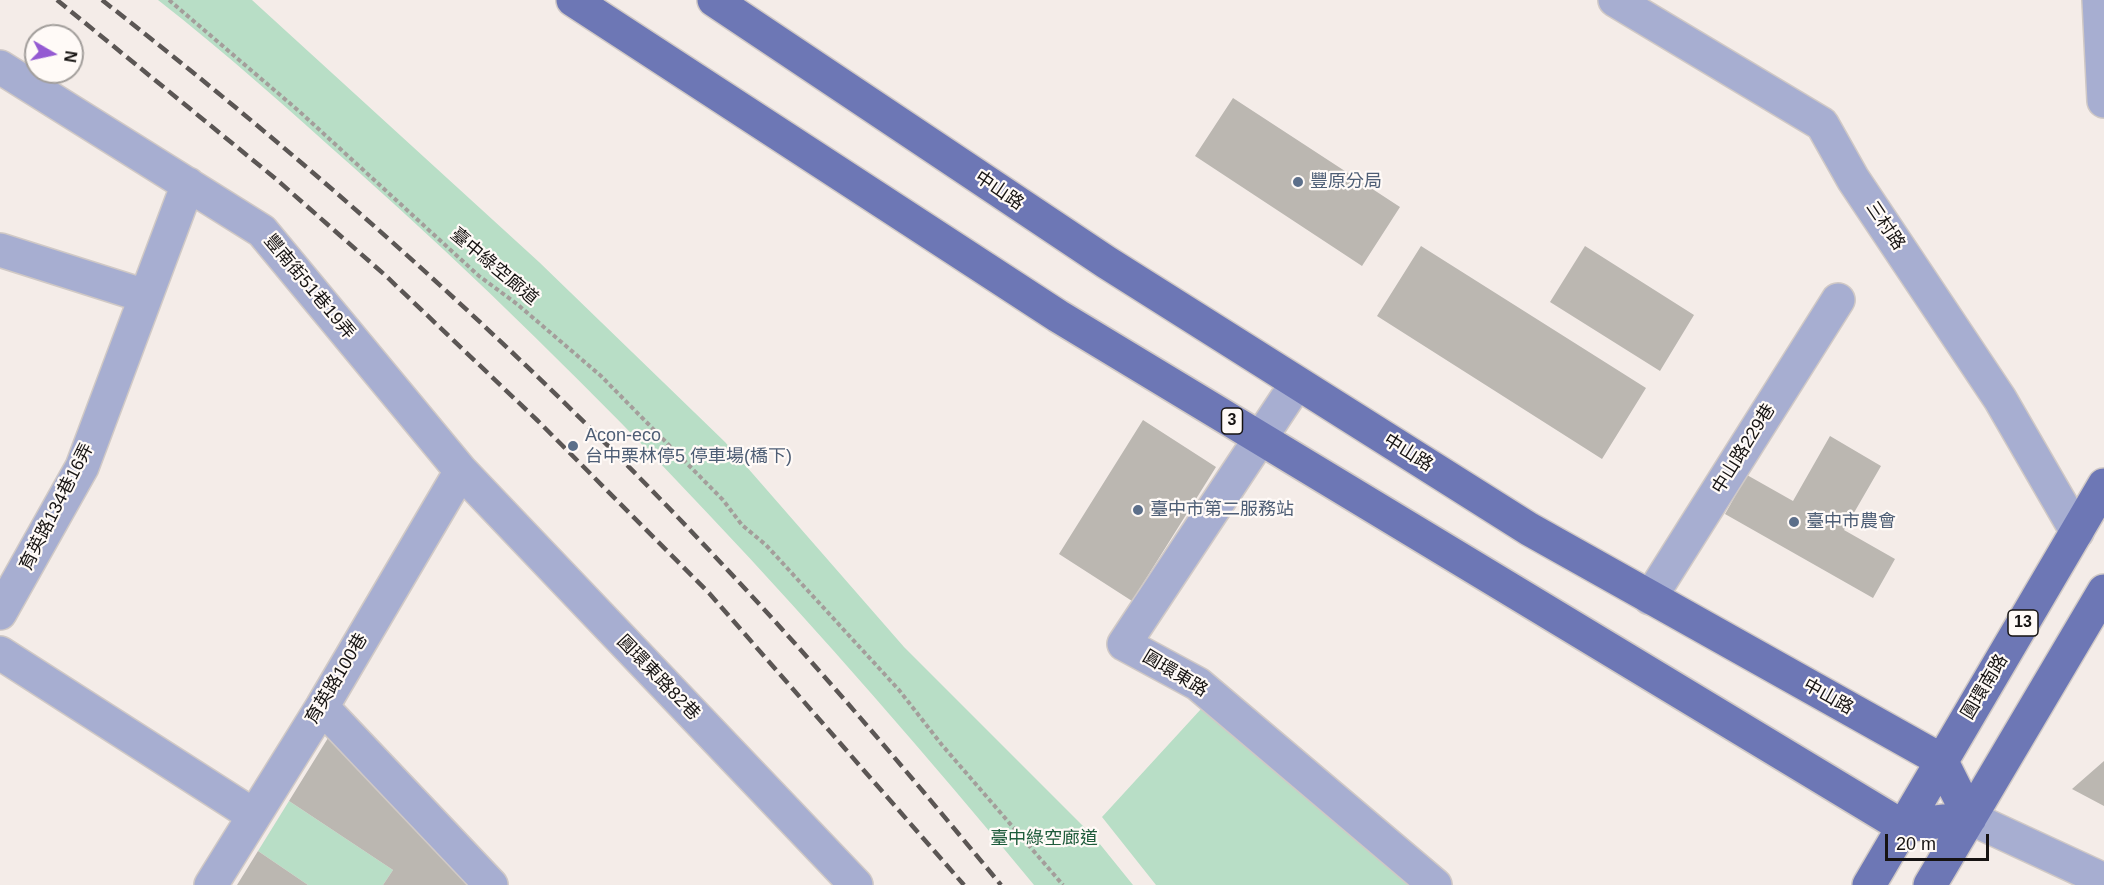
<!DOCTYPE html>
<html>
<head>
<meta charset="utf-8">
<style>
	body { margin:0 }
	#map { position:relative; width:2104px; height:885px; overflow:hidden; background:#f4ece8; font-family:Helvetica,sans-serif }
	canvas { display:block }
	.north { position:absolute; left:24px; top:24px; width:60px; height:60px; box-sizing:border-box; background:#fffaf7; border:2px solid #a29e9b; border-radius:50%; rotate:99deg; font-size:16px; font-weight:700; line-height:24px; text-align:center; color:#161312 }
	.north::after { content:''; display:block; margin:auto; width:21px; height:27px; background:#945ad2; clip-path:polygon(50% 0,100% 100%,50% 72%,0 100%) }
	.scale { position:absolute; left:1885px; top:834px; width:104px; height:27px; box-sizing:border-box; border:3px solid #161312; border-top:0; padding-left:8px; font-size:18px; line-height:21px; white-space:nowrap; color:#161312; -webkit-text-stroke:4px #fffaf7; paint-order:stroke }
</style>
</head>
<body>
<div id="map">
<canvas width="2104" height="885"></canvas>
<div class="north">N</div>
<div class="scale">20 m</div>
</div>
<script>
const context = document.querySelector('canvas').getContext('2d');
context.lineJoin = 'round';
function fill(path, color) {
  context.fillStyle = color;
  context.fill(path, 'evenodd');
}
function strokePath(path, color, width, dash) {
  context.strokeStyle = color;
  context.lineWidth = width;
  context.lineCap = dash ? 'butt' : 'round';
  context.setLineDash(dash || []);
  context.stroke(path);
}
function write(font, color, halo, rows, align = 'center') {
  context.font = font + ' Helvetica,"Noto Sans TC",sans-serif';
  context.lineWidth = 4.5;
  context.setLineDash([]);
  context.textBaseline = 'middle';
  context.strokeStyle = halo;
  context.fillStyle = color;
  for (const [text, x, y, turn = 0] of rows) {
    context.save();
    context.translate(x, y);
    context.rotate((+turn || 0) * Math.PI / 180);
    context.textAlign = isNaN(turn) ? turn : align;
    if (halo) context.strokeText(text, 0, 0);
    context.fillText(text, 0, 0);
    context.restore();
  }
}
const green = new Path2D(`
	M158,0h94l287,262 186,180 179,205 191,191 38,47h-99c-210,-255 -434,-498 -681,-718 -64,-57 -127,-114 -195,-167z
	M1212,697l237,188h-293l-54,-68z
	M289,801l104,69 -10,15h-75l-50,-34z`);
const building = new Path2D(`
	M1233,98l167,109 -38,59 -167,-110z
	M1421,246l225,142 -44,71 -225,-143z
	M1585,246l109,69 -34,56 -110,-69z
	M1143,420l73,47 -84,134 -73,-47z
	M1830,436l51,30 -37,64 51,29 -22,39 -148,-84 22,-39 46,26z
	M341,717l136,168h-94l10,-15 -104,-69z
	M2104,761v45l-32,-17z
	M258,851l50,34h-71z`);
const path = new Path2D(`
	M169,0l131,112 179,164 38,28 84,72 122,124 19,25 24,20 133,145 43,55 121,140`);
const minor = new Path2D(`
	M1615,0l207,124 31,55 147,220 77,133
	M2099,0l5,101
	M0,67l262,164 199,240 395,414
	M0,250l145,46
	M1297,383l-173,261 74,40 237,201
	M1650,598l188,-298
	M0,613l82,-146 106,-283
	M0,653l253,162
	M322,707l169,178
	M1970,818l134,62
	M211,885l111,-178 139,-236`);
const major = new Path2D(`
	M573,0l485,316 844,510
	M714,0l392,262 423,267 412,231 29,58
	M1902,826l68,-8
	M1869,885l235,-400
	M1930,885l174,-294`);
const rail = new Path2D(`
	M57,0l219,179 110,97 152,145 171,172 255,292
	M102,0c220,172 429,359 620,564 97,103 189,212 279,321`);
const markers = [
	[1298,182,6,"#5c6f8a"],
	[573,446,6,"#5c6f8a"],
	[1138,510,6,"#5c6f8a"],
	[1794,522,6,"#5c6f8a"]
];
const shields = [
	[1232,421,21],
	[2023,623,30]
];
const shieldNames = [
	["3",1232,421],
	["13",2023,623]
];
const serviceNames = [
	["豐原分局",1310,182],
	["Acon-eco",585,436],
	["台中栗林停5 停車場(橋下)",585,457],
	["臺中市第二服務站",1150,510],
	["臺中市農會",1806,522]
];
const streetNames = [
	["中山路",999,191,34],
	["三村路",1885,226,56],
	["臺中綠空廊道",494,267,40],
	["豐南街51巷19弄",309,287,50],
	["中山路229巷",1744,449,-58],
	["中山路",1408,453,32],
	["育英路134巷16弄",57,507,-63],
	["圓環東路",1175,674,31],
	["圓環東路82巷",658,678,46],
	["育英路100巷",337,679,-59],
	["圓環南路",1985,687,-59],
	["中山路",1828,697,29]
];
const parkNames = [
	["臺中綠空廊道",1044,839]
];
fill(green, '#b8dec6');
fill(building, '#bbb7b1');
strokePath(minor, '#d0c9c6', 36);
strokePath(major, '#d0c9c6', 36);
strokePath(path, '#a49e9b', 4, [4.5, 3]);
strokePath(minor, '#a7aed1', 33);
strokePath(major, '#6d77b5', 33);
strokePath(rail, '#5b5654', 4.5, [12, 6]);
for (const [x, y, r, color] of markers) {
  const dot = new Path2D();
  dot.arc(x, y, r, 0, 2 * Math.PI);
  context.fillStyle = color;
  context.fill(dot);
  strokePath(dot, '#fffaf7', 2);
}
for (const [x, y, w] of shields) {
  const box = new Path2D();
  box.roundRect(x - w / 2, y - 13, w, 26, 4.5);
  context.fillStyle = '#fffaf7';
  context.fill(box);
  strokePath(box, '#161312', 1.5);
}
write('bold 16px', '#161312', null, shieldNames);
write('18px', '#4e5e75', '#fffaf7', serviceNames, 'left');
write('18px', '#161312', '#fffaf7', streetNames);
write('18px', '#1e5b3b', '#fffaf7', parkNames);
</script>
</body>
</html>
